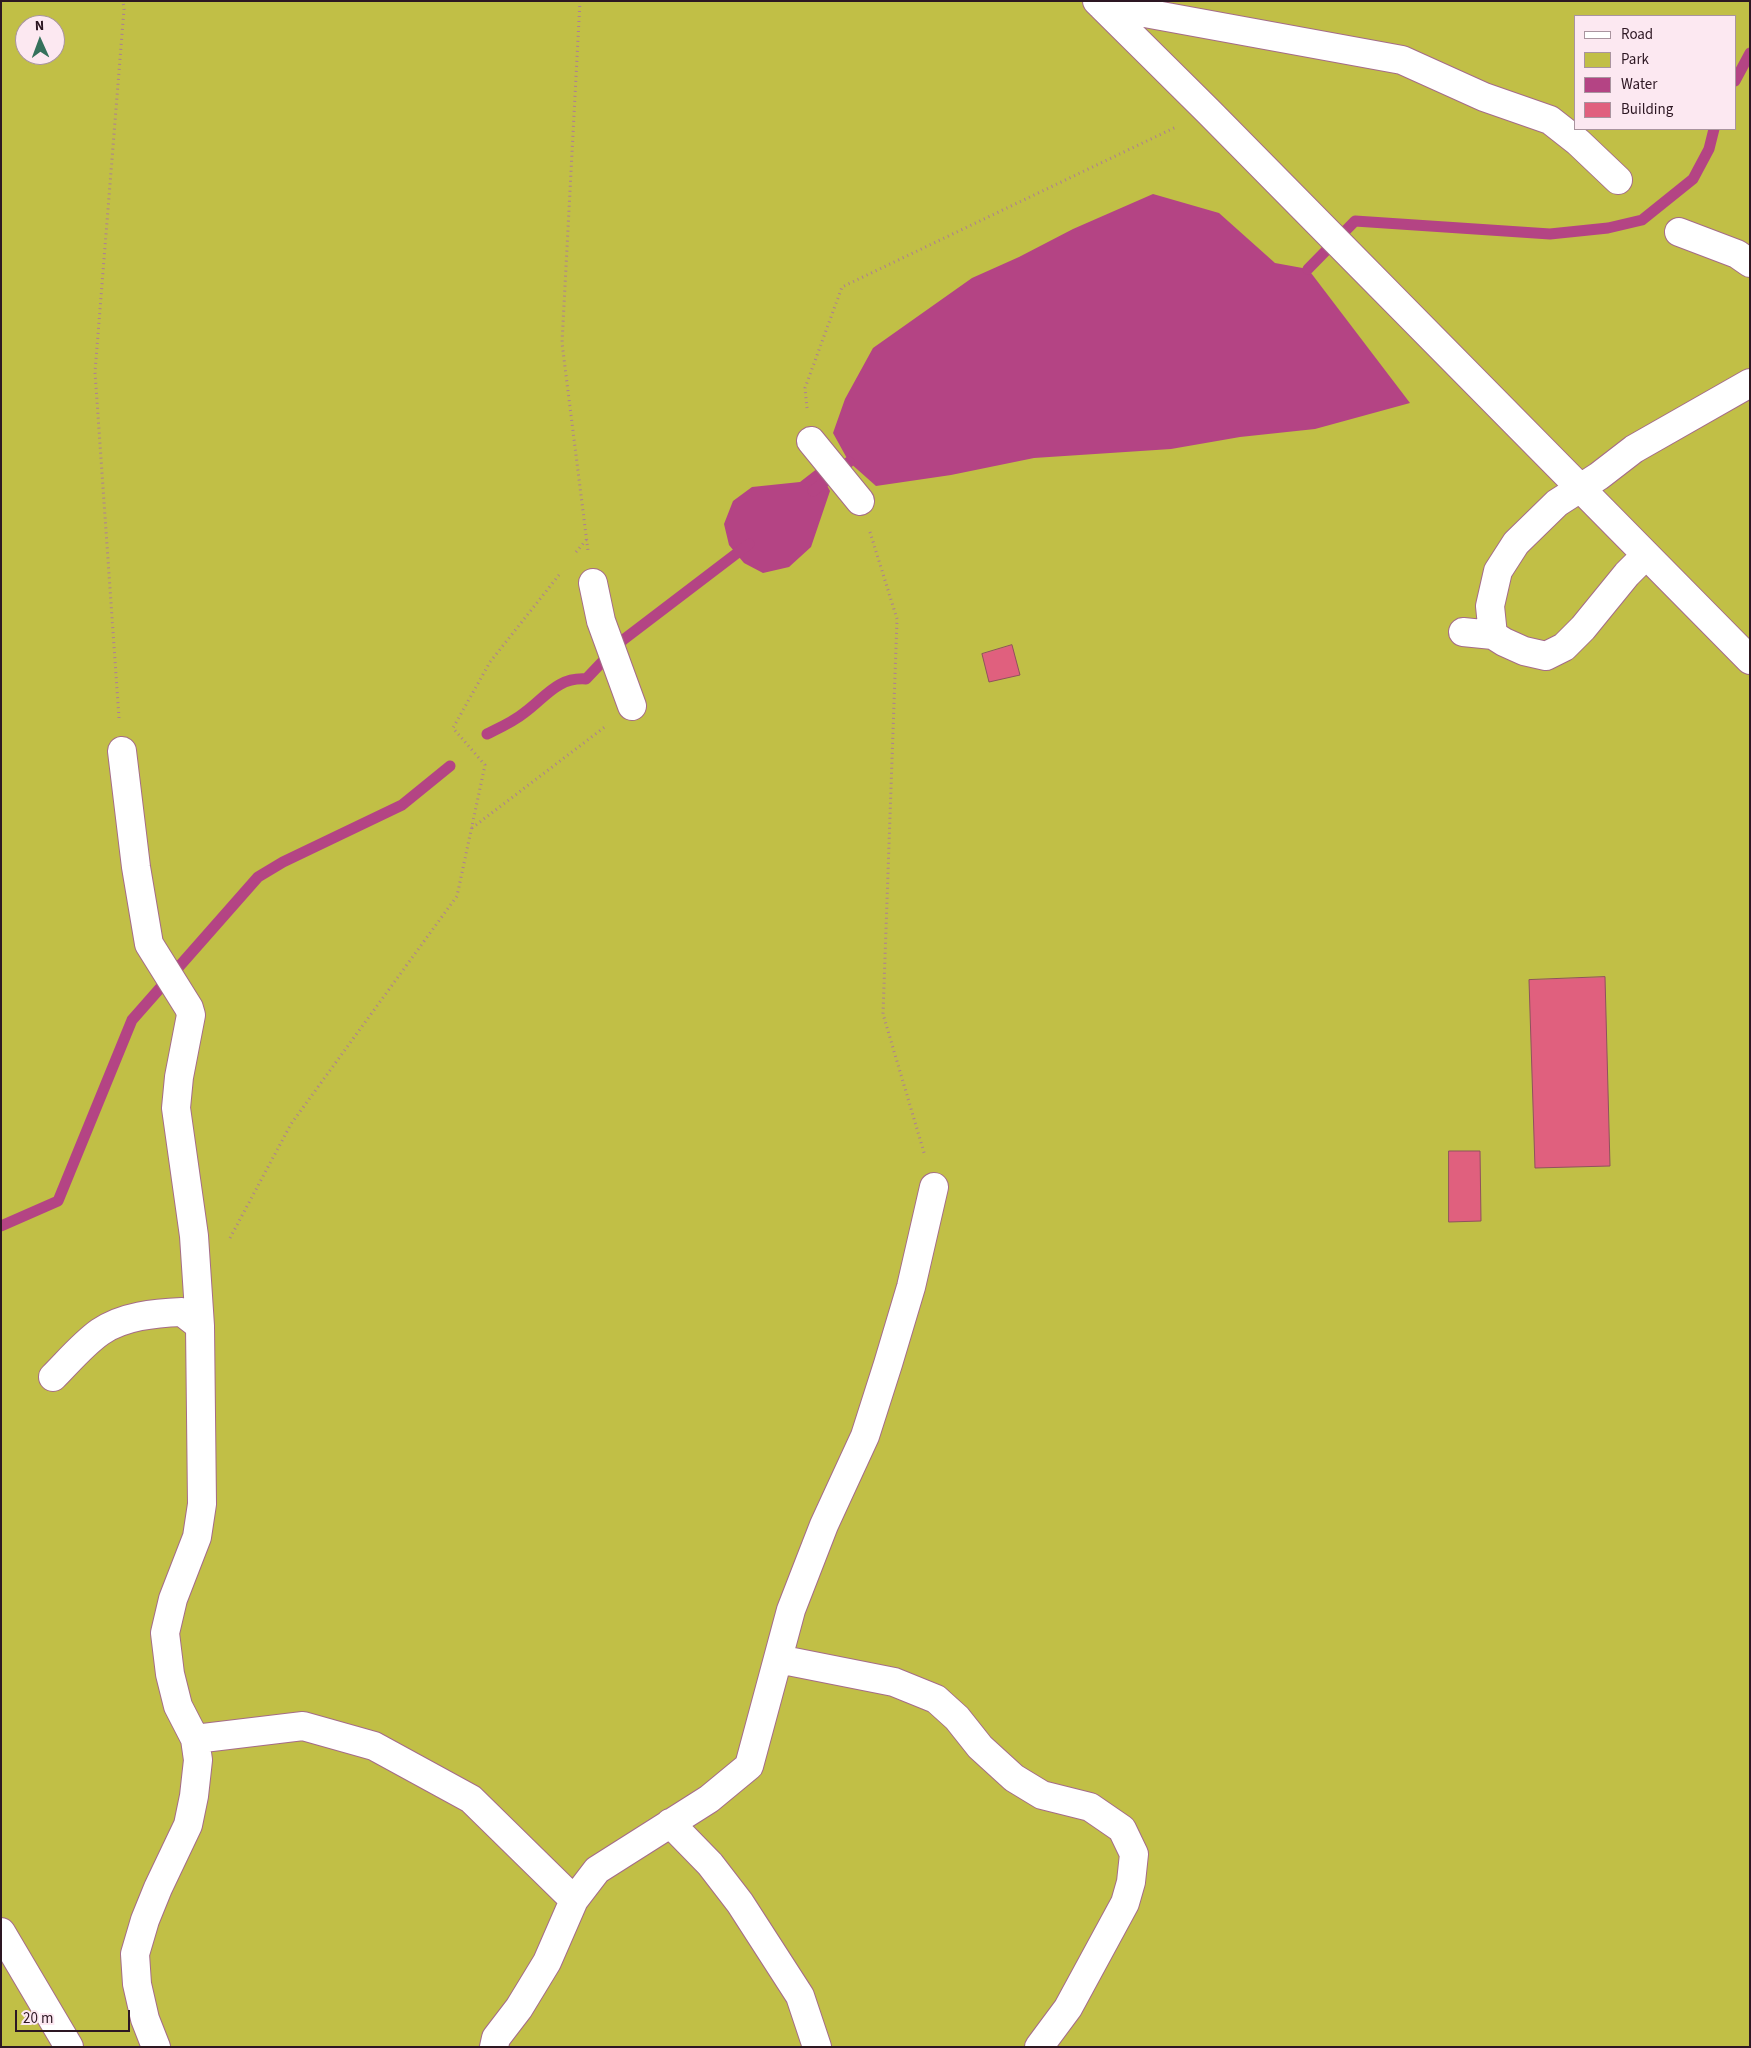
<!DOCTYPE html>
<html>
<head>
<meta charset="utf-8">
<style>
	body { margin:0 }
	#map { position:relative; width:1751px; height:2048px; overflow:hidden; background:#f7b9d7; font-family:"Source Sans 3",sans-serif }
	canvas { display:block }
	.frame { position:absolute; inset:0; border:2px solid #2d1723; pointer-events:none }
	.legend { position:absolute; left:1574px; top:15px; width:162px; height:115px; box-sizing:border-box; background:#fce8f1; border:1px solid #a9949f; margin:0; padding:6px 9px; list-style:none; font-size:15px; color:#2d1723 }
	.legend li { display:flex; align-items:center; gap:10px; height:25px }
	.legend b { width:25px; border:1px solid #a9949f }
	.north { position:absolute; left:15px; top:15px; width:50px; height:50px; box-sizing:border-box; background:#fce8f1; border:1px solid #a9949f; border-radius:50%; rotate:358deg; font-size:14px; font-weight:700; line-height:20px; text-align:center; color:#2d1723 }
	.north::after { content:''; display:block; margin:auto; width:18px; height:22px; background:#35715c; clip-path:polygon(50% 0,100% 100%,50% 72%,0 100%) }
	.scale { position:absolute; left:15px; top:2010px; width:115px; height:22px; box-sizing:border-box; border:2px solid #2d1723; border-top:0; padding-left:6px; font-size:15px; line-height:18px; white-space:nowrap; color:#2d1723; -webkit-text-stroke:4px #fce8f1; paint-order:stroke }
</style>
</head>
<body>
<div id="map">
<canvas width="1751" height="2048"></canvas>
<div class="frame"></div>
<ul class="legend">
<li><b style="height:6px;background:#fff"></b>Road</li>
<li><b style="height:14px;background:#c1bf46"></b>Park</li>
<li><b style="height:14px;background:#b44484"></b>Water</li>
<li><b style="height:14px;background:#e0607e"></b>Building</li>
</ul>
<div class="north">N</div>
<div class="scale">20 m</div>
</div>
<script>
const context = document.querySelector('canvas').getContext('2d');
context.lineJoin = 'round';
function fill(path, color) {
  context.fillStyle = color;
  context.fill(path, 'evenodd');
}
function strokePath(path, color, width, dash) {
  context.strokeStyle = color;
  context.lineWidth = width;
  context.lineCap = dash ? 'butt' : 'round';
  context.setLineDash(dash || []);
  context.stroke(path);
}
const green = new Path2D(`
	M1,1h1749v2046h-1749zM1575,16h160v113h-160zM25,25h30v30h-30z`);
const water = new Path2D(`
	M1153,194l66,19 56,50 33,6 102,134 -95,26 -75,8 -69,12 -137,9 -83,17 -75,11 -27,-24 -16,-29 12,-34 28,-51 99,-70 47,-21 54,-28z
	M818,468l12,23 -19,56 -22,20 -26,6 -19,-10 -15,-18 -5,-21 9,-23 19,-14 48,-5z`);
const stream = new Path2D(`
	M1735,81l15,-28
	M1308,269l47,-48 195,13 58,-6 34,-8 51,-41 16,-30 5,-20
	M813,491l36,-29
	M487,734c12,-6 26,-12 37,-21 21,-15 33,-36 62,-34l37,-39 126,-96
	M1,1226l57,-25 74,-181 126,-143 25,-15 119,-57 48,-39`);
const building = new Path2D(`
	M1012,645l8,30 -31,7 -7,-28z
	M1605,977l5,189 -75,2 -6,-188z
	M1449,1151h31l1,70 -32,1z`);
const path = new Path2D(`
	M580,1l-18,342 26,208
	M807,408l-2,-20 37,-101 334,-160
	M870,532l27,87 -14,395 42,142
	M576,552l11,-13
	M119,718l-24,-346 29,-363 -1,-8
	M472,828l134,-102
	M230,1238l61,-114 166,-228 28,-131 -32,-37 37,-66 69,-87`);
const minor = new Path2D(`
	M1097,1l111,110 542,549
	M1101,5l301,55 82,37 66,23 28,22 40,38
	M1679,232l58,22 13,9
	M811,441l49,60
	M593,583l8,38 31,85
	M1463,632l30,3 11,7 20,9 22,5 18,-9 19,-19 44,-54 19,-19
	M1493,635l-3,-29 8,-35 18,-28 41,-40 42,-27 35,-27 116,-66
	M122,751l14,116 13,77 40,64 2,7 -12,62 -3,31 18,128 6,90 2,178 -5,33 -24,62 -8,34 5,41 8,32 17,33 3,21 -4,36 -6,29 -30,63 -13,32 -10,34 2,30 8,35 11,28
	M53,1377c15,-15 30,-33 47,-45 23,-16 55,-19 82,-20l18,14
	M778,1659l116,23 42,17 21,19 23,29 34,31 28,17 48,12 32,22 12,25 -3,28 -6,21 -57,105 -29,39
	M195,1739l108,-13 71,20 97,53 103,101
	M670,1823l40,41 30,39 60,93 17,51
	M1,1932l68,115
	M494,2047l2,-9 23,-30 28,-46 27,-62 23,-30 112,-71 40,-33 42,-156 33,-85 41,-89 23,-72 23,-77 23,-100`);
fill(green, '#c1bf46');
fill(water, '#b44484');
strokePath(stream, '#b44484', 11);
fill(building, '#e0607e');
strokePath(building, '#8f525d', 1);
strokePath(minor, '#a56c88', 30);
strokePath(path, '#ad7e95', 3, [1, 4]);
strokePath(minor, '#fff', 28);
</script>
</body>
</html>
